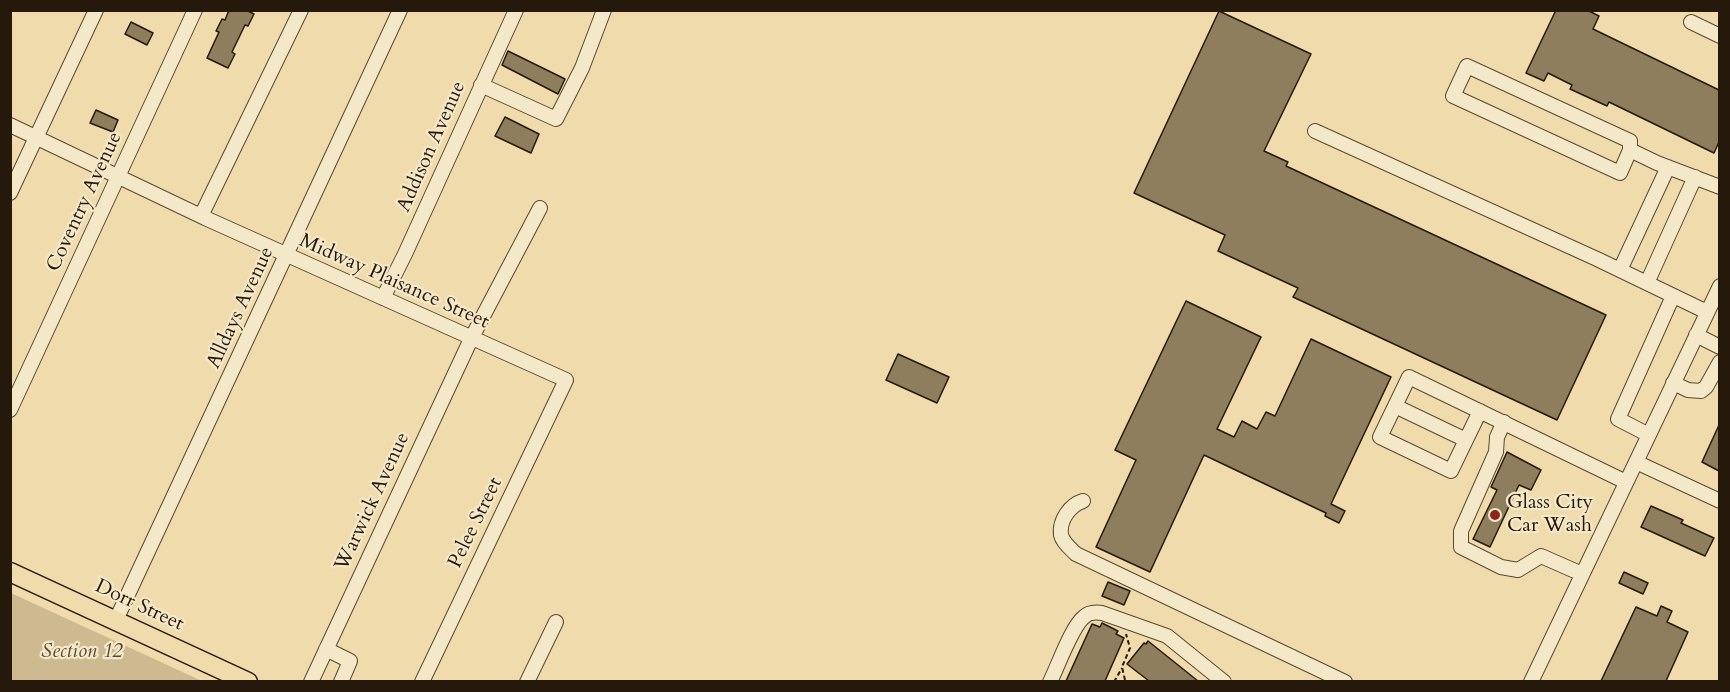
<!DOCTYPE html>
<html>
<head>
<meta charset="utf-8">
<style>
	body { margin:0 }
	#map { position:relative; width:1730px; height:692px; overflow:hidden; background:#efdbab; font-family:Cardo,serif }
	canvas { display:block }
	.frame { position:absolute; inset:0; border:12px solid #26190b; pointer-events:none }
</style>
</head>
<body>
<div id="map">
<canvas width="1730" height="692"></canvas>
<div class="frame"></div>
</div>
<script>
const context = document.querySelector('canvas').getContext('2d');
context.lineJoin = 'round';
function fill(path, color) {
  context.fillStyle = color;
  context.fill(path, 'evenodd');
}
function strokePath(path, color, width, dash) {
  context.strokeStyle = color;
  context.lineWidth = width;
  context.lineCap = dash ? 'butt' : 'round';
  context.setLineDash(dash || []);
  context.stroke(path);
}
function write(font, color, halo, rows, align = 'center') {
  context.font = font + ' Cardo,serif';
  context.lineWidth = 4.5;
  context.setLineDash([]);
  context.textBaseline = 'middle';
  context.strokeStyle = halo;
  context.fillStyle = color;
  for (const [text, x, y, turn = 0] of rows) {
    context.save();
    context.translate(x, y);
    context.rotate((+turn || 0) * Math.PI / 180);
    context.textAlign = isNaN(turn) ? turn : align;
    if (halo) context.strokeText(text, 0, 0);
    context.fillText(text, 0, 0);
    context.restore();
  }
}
const green = new Path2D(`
	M11,593l191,88h-191z`);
const building = new Path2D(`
	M229,10h17l8,4 -6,12 -3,-1 -13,27 3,2 -7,14 -21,-10 12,-26 -3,-1 6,-12 3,1z
	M1556,10h31l12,6 -6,13 126,61v52l-5,11 -105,-51 -2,4 -37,-17 2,-4 -24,-12 -4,8 -18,-8z
	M1219,11l92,43 -47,97 24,11 -2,4 320,149 -49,105 -264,-123 5,-9 -80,-37 7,-16 -91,-42z
	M131,22l22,11 -6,12 -22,-11z
	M508,51l57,28 -7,15 -56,-29z
	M96,110l22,10 -5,12 -23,-9z
	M505,117l34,17 -8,19 -36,-17z
	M1186,301l75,36 -44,92 17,8 8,-16 15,8 9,-17 9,4 36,-77 80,38 -60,127 14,7 -6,12 -14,-7 1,-3 -122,-58 -54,117 -54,-25 40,-87 -21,-10z
	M898,354l51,23 -12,26 -51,-23z
	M1719,425v46l-17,-9z
	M1507,452l34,18 -10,20 -12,-5 -29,62 -17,-8 24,-49 -6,-3z
	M1651,506l32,14 -2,3 33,15 -9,18 -64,-29z
	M1624,572l24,11 -5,11 -24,-11z
	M1108,582l22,9 -6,14 -22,-9z
	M1661,606l11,5 -5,11 21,10 -22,49h-65l35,-74 21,9z
	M1102,623l16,8 -2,3 8,4 -19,43h-39l26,-57 8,3z
	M1148,641l50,40h-49l-22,-17 17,-21 2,1z`);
const path = new Path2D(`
	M1125,680l-3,-13 8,-19 -4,-14
	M1116,681l12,1
	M1114,682l8,-14`);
const minor = new Path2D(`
	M1691,22l29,14
	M481,85l75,34 26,-51 22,-58
	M10,125l195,93 361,162 -144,302
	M1315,131l282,128 110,53
	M1630,150v-9l-163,-75 -14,30 167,77 10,-23 27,13 63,24
	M10,193l86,-183
	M201,216l100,-206
	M1620,270l48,-103
	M1647,283l48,-106
	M383,298l22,-44 111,-244
	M1696,335l24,12
	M1673,383l15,7 13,1 5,-4 14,-25
	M1395,406l71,34
	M10,410l185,-400
	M1480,411l-29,60 -71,-34 29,-60 217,105
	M1504,422l-7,15 -1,15 -35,79v16l40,20 17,3 23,-14 41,18
	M1649,435l-31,-16 55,-123
	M1636,462l84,39
	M1083,501c-13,4 -24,19 -22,34 2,8 10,14 15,19l269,128
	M116,620l284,-610
	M326,649l24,12 -9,21
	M311,682l160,-343 69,-131
	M527,682l29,-60
	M1050,682c8,-16 22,-56 34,-65 5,-5 11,-5 18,-4l65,23 57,46
	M1531,682l189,-396`);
const major = new Path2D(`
	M10,572l238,110`);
const markers = [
	[1495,515,6,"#8f2418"]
];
const streetNames = [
	["Addison Avenue",432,147,-66],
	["Coventry Avenue",85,202,-65],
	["Midway Plaisance Street",394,282,24],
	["Alldays Avenue",241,308,-65],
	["Warwick Avenue",373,502,-65],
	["Pelee Street",476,523,-64],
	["Dorr Street",139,606,25]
];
const poiNames = [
	["Glass City",1507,503],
	["Car Wash",1507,526]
];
const parkNames = [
	["Section 12",82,652]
];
fill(green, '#cdba90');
fill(building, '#8f7e5e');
strokePath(building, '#26190b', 1.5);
strokePath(minor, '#584a33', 16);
strokePath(major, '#26190b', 21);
strokePath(path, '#26190b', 2, [4.5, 3]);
strokePath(minor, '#f5e8c8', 14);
strokePath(major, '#efdbab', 18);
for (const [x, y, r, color] of markers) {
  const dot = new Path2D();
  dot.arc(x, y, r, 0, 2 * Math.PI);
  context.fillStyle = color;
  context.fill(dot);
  strokePath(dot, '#f5e8c8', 2);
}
write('20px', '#26190b', '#f5e8c8', streetNames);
write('20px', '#26190b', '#f5e8c8', poiNames, 'left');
write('italic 20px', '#584933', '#f5e8c8', parkNames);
</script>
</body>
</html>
